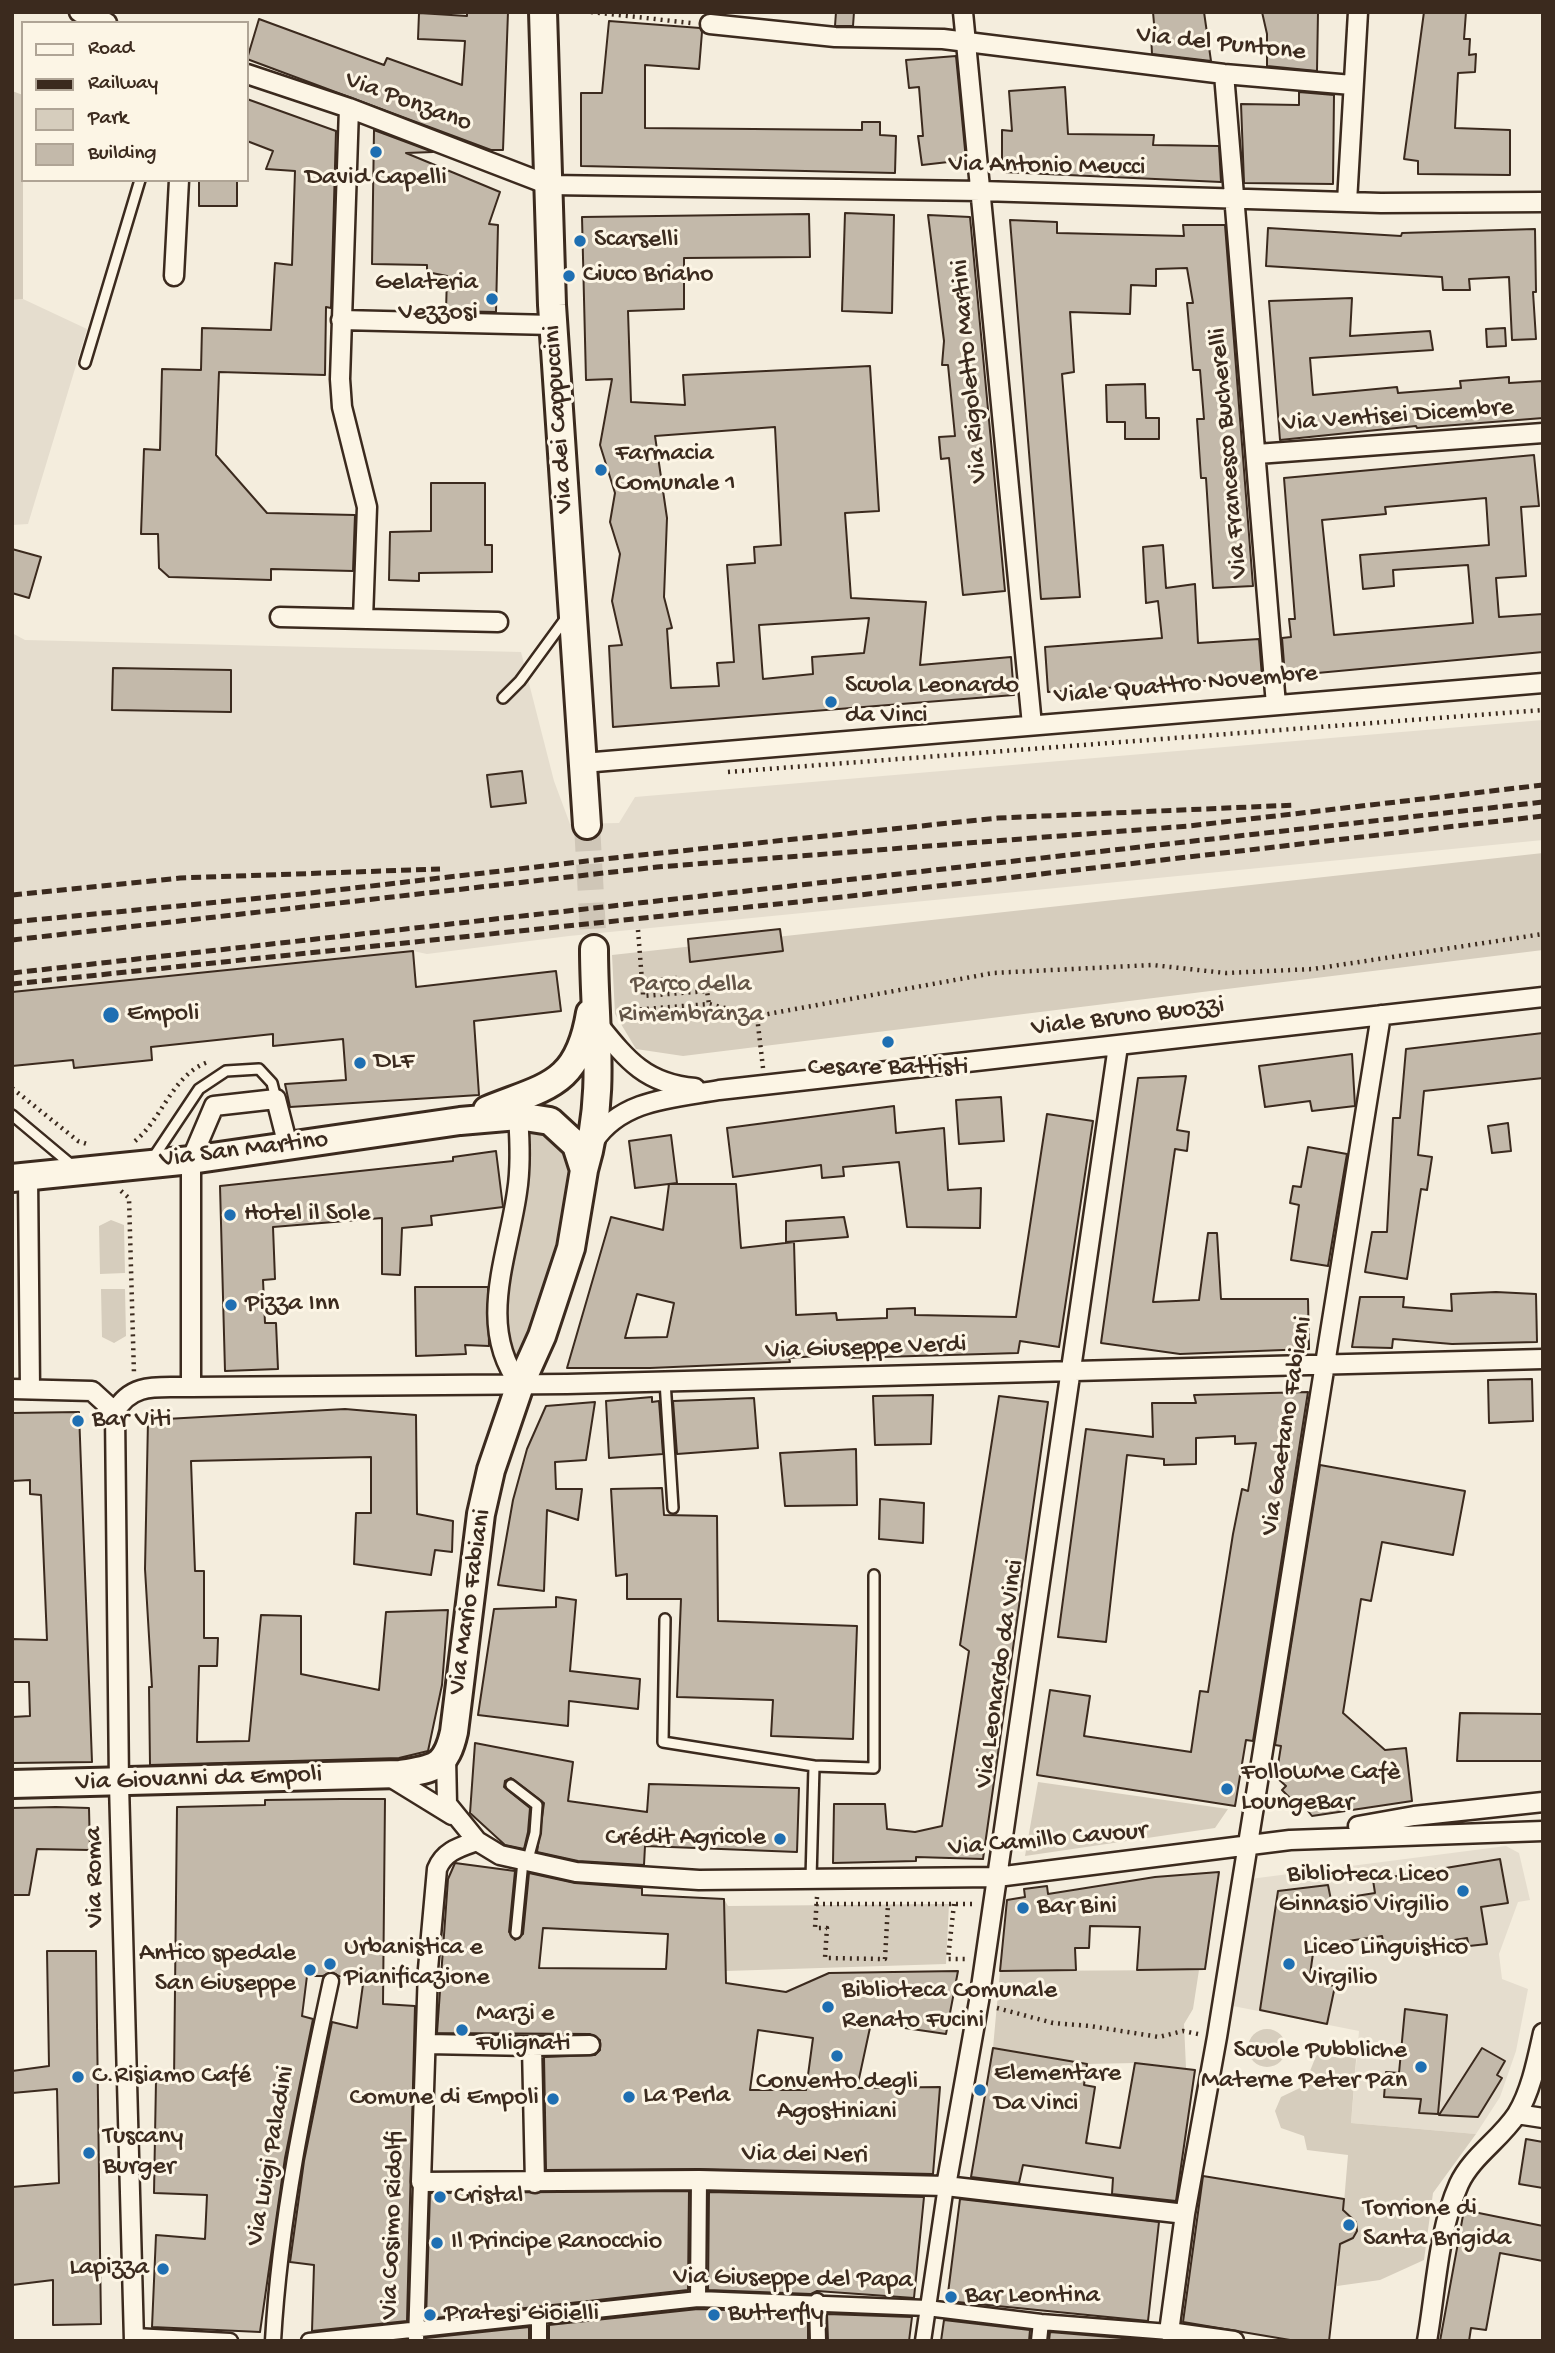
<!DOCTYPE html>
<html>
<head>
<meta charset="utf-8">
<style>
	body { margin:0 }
	#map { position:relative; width:1555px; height:2353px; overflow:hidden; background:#f4eddd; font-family:"Gochi Hand",sans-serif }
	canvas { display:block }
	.frame { position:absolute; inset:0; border:14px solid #3b2a1e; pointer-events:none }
	.legend { position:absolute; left:21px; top:21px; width:228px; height:161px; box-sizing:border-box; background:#fcf5e5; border:2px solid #afa495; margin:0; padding:9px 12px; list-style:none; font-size:21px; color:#3b2a1e }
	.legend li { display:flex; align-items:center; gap:14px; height:35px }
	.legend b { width:35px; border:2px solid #afa495 }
</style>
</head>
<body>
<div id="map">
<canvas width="1555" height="2353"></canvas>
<div class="frame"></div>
<ul class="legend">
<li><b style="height:9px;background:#fcf5e5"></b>Road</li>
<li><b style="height:9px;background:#3b2a1e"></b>Railway</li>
<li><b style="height:19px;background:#d6cdbd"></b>Park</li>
<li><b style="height:19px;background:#c3b9aa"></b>Building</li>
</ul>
</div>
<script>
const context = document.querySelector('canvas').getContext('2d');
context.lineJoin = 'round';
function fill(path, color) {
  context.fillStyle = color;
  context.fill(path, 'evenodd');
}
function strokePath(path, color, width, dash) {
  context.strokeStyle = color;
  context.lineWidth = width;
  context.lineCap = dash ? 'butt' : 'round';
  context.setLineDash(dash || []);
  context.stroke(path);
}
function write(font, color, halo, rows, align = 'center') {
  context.font = font + ' "Gochi Hand",sans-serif';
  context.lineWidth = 6;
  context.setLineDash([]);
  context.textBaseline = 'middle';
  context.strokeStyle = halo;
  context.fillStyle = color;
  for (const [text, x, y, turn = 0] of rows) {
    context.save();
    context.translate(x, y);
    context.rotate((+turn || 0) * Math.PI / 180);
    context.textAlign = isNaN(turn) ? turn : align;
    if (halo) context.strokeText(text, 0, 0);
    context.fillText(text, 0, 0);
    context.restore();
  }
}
const built = new Path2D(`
	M23,299l64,30 -59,195 -16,1v-225z
	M12,633l13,7 496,12 33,129 16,43 49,-1 16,-26 908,-77v120l-974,96 -142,18 -14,-3 -401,41z
	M1506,1846l13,7 11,47 -12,2 -19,52 3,25 26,10 -12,62 -16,46 -24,37 -125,-11 8,-92 -126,-25 17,-127z`);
const green = new Path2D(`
	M12,91l11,4v204l-11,1z
	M1543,853v97l-860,106 -47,-7 -21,-35 -3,-59z
	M518,1116l58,29 -34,191 -33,33 -9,-95z
	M111,1220l13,5 1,48 -25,1 -1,-48z
	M101,1289h24l1,47 -12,7 -12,-6z
	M1038,1782l190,27 -13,19 -190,28z
	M724,1899l4,7 221,-2 -3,60 -220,7z
	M1199,1970l-6,39 -9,15 2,44 -51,-5 -48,1 -94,-16 7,-77z
	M1248 2048a19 19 0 1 1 38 0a19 19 0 1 1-38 0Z
	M1326,2048h31l-6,75 125,11 -43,59 -9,67 -44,20 -43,6 4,-46 16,-10 -1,-8 -13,-8 5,-59 -41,-5 -3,-14 -23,-8 -6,-17 6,-14 23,-11 12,-30z`);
const building = new Path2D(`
	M467,12h41l-5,138h-12l-244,-91 12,-40 125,46 3,-7 75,27 3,-44 -47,-2 1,-26 48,3z
	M836,12h18l-1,14h-18z
	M1153,12h51l7,49 -59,-7 -1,-20 4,1z
	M1262,12h56l-1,59 -50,-5v-32z
	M1424,12h42l-2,27h6l-1,16 7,-1 -1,18 -17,1 -3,55 55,2v45l-92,-1v-13l-14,-2z
	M609,21l91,7 2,4 -3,37 -54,-4v63l217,2v-8h18v13l16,1 -1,37 -314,-7v-73h21z
	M956,56l10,104 -44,5 -4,-29h5l-4,-49 -10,1 -3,-28z
	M1065,87l3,47 86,1 -1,10 66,1 2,36 -219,-10v-42l10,1 -3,-40z
	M1299,92l35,3 -1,89 -89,-1 -3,-79 58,1z
	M247,99l89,32 -5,177 -5,-1 -1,68 -106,-3 -3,83 51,58 88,2 -2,56 -82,-2v11l-102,-3 -10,-9 -1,-34h-17l3,-85 16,1 2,-81 39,1 1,-42 69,2 4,-67 17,2 3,-94 -29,-2 7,-18 -26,-10z
	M374,130l59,22 -27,1 94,39 -11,32 9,1 -2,87 -50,-1 1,-35 -20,-4v-7l-55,-1z
	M199,180h38v26h-38z
	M845,213l49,2 -2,98 -50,-2z
	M809,214l1,43 -126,1v51l-56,2 3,91 54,3 -2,-30 187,-9 9,145 -34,2 6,85 75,4 -6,63 91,-8 3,38 -401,32 -4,-81 13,-1 -10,-44 8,-47 -10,-32 5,-29 -15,-48 12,-66 -26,1 -4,-163zM775,427l6,118 -27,2 1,16 -28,2 7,97 -17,1 2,23 -48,2 -4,-59 5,-1 -8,-31 3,-79 -12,-82zM869,618l-5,35 -52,4 1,17 -50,5 -4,-54z
	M928,215l42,2 35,374 -42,4 -14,-137 -8,1 -2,-22 16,-1 -7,-71h-6l2,-24z
	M1010,220l47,2v11l127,3 -1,-11h42l28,361 -40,2 -7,-110h-5l-4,-59h7l-4,-49h-7l-6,-67h6l-6,-35 -31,1v17l-25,-1 -1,29 -60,-2 4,60 -12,2 18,223 -39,2z
	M1268,228l133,8 1,-3 133,-4 1,63h-3l3,47 -24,1 -3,-63 -40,2 1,11h-27l-1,-13 -176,-11z
	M1352,298l-2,38 80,-5 3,19 -123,8 3,37 84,-8 1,6 63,-5 -1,-7 49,-4v6l34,-2v37l-126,10 -1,-2 -136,14 -11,-139z
	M1505,328l1,18 -19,1 -1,-18z
	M1145,384l1,34h13v21h-34v-17h-18l-1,-37z
	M1534,455l5,51 -18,1 5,69 -30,2 3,39 44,-3v38l-258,24 -3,-38 9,-1 -2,-18h6l-11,-141zM1486,498l3,47 -129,10 3,34 31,-3 -1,-16 75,-5 5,58 -139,12 -12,-115 64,-6 -1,-7z
	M431,483h54v62h7v27l-73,1v8l-30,-1 1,-48 41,-1z
	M1163,545l3,43 29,-4 3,59 61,-4 3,38 -214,15 -3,-45 117,-9 -4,-37 -12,2 -3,-56z
	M12,549l29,8 -12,41 -17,-5z
	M113,668l118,2v42l-119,-2z
	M522,771l4,32 -35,4 -4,-32z
	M780,929l3,22 -93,11 -2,-23z
	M413,951l3,36 140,-16 5,40 -87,10 5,74 -189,12 -5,-23 61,-4 -3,-41 -70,7v-12l-122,13 1,13 -78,8 -1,-8 -61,6v-74z
	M1543,1033v45l-119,13 -6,64 14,2 -5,33 -6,-1 -14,90 -42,-7 7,-40h15l6,-114h7l6,-69z
	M1352,1054l3,52 -43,5 -2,-10 -45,6 -6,-41z
	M1186,1076l-9,54 12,2 -2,19 -12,-2 -22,153 46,-2 9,-67h9l4,66h87l1,50 -129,5 -79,-11 37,-265z
	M1001,1097l3,44 -45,3 -3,-44z
	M894,1106l2,27 48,-5 4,62 33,-2 -1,40 -73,-1 -8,-65 -56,5 1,9 -22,2 -1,-13 -88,12 -6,-49z
	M1047,1114l46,7 -34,226 -39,-6 -2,12 -172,5v-4l-57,4 1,4 -140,6h-83l44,-151 52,13 6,-46h67l5,64 53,-6 2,73 40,-2 1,7 50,-2v-9l28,-1v7l101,2zM637,1294l37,9 -7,34 -42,1z
	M1508,1123l3,28 -19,2 -4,-27z
	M671,1135l6,48 -42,5 -6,-47z
	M1308,1147l39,7 -19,112 -37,-6 8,-55 -9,-2 3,-17 8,1z
	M496,1151l7,56 -72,9 1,9 -30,3 -2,47 -18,-1v-56l-109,9 2,52 -12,1 2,43h11l2,46 -53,2 -5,-185 233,-25v-4z
	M844,1217l4,20 -62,5v-21z
	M415,1287h73l1,59 -24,-1 1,9 -50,2z
	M1496,1292l40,2 1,48 -85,2 -59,-5 -1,9 -40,-1 8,-50h44l-1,10 49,4 -1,-17z
	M1532,1379l1,42 -44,2 -1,-43z
	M1308,1392l-55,349 -7,-1 -11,66 -198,-31 13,-85 40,6 -6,40 107,16 9,-61 8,1 25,-158 9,-45 6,2 8,-48 -21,1v-8l-39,2v26l-32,1v-6l-37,-4 -21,187 -48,-5 28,-208 67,8 -1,-34h44l-2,-8z
	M933,1395l-2,49 -56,1 -2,-49z
	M999,1396l49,6 -65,457 -67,-2v4l-83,2 1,-59h51l2,25 28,3 27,-6 27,-175 -9,-6z
	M652,1397v5l7,-1 4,53 -54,4 -3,-57z
	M754,1398l4,50 -81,6 -4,-53z
	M595,1402l-9,58 -31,2 1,27h26l-4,31 -31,-10 -3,81 -46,-6 15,-85 14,-51 19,-43z
	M345,1409l71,6 1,99 36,7 -1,31 -17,-2 -4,25 -77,-11 2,-51h15v-56l-180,4 4,110h9v67h14l-1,28h-18l-2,76 52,-1 12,-126 40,1v58l78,16 7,-78 62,-2 -6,75 -14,66 -29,7 -249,7 -1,-78h3l-7,-118 3,-149z
	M79,1412l13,350 -80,1v-46l18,-1 -1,-34h-17v-43l35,1 -6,-145 -11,-1v-14l-18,1v-68z
	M856,1449l1,56 -72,1 -5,-53z
	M1320,1465l145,26 -12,64 -71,-13 -11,59 -10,-2 -18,114 42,37 21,-2 6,53 -100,15 -8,-10 -3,3 -19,-19 4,-4 -10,-9 5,-31 -6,-1z
	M662,1488l2,27 53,1 1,105 139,5 -4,113 -82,-3 2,-36 -96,-3 4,-98h-54v-25l-11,2 -5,-87z
	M880,1499l44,4 -1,40 -44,-4z
	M556,1597l20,3 -6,71 70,8 -2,30 -69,-8 -1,25 -90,-11 16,-106 62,-2z
	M1460,1713l83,1v47h-86z
	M475,1743l98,19 -5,39 79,11 2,-28 150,4 -2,64 -152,-6 -1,19 -66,-4 -41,-9 7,-49 -33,-25 -6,3 -1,6 26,21 -2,24 -4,17 -19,-4 -35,-32z
	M341,1799h44l-2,205 32,2 -8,315 -95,10 2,-66 -24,-3 14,-101 28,-139 25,6 7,-51 -25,-1 -7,-4 -9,4h-16l-5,40 11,3 -28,139 -25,174 -108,-5 4,-92 49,4 2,-44 -53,-2 2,-113 18,1 3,-274 88,-2v-5z
	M56,1807l33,1 1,42 -53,-1 -8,46h-17v-87z
	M1500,1859l8,44 -27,4 6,37 -18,2 -2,-8 -82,13 -3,-15 -68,10 -5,36 26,4 -8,38 -67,-14 18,-119 50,-6 3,15 44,-7 -2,-13z
	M455,1863l60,8 -6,61 6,8 8,-6 6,-61 46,10 67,5v7l82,4 2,84 60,9 43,-19 129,-2 -12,63 -75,-11 -14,65 83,-1 -7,87 -234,-5 -153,1 -2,-113 51,-2 5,-5v-10l-10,-6 -153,-1 11,-154zM543,1928l125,6 -2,35 -127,-1zM758,2030l55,8 -7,52h-56z
	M1219,1872l-14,97 -68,1 3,-43 -50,-1 -1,22h-14l1,22 -76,1 7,-71 18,-3 -1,-8 23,-3 1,8 107,-17z
	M47,1951h49l5,373 -48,1v-45l-41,5v-98l47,-4 -2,-94 -45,4v-22l37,-5z
	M1405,2009l42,6 -9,99 -19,-1 2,-14 -37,-2 2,-25 13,1z
	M993,2048l94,16 -3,21 11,2 -9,56 34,5 15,-85 60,7 -19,131 -64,-7 1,-16 -90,-13 -4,18 -48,-6z
	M1482,2048l23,13 -8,14 5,3 -24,39 -39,-2z
	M1526,2139l17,3v46l-24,-4z
	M1203,2176l141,23 -1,11 13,12 1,9 -4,7 -13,6 -11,97h-33l-113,-19z
	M689,2191l-1,99 -262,29 4,-126z
	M709,2192l215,5 -10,101 -97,-7 -6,3 -103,-4z
	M960,2199l199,23 -11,99 -201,-20z
	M1464,2210l79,16v35l-43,-8 -14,77 -15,-2 -2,13h-29z
	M698,2309l110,4v28h-259v-16z
	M827,2314l85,3 -3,24h-81z
	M944,2320l86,10 -1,11h-88z
	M529,2327v14h-103v-3z
	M1050,2332l96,8 -97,1z`);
const secondaryTunnel = new Path2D(`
	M587,825l7,124`);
const path = new Path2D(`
	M591,12l100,11
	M728,772l815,-62
	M638,930l4,51 35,-3 1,8 -35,3v7l64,-5 2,13
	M619,1011l90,-7 48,12
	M763,1068l-6,-52 236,-43 159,-8 74,8 87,-4 230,-35
	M12,1088l66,53 12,4
	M135,1141c28,-23 37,-66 73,-79
	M121,1191l8,7 5,176
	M817,1897l-2,31h12l-2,30 60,1 3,-55
	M816,1904h159
	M954,1904l-6,55h19
	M997,2008l56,15 37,3 69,11 24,-6 15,3`);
const service = new Path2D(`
	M85,363l55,-183
	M503,698l17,-17 46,-63
	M12,1115l62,52
	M153,1158l46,-69 27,-18 33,-2 13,14 4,16
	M665,1381l8,127
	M665,1619l-2,123 151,24 -3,113
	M814,1766l60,2v-193
	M511,1785l26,20 -2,28 -8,30
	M516,1933l7,-72`);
const pedestrian = new Path2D(`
	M698,2299l1,-119
	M817,2301l1,40
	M539,2317v24
	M134,2336l96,5
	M273,2341c7,-124 32,-240 58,-360
	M309,2341l389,-42 229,9 114,14 128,10
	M416,2341l5,-159
	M923,2341l23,-155
	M1039,2341l2,-19`);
const minor = new Path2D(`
	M79,12l28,11
	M963,12l69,713
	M710,24l125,13 108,2 281,35 128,11
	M247,74l102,34 200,77 432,6 400,12 162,-1
	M1224,74l52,631
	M349,108l-9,271 2,28 25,100 -4,112
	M1347,202l11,-190
	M174,276l5,-96
	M341,320l212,5
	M1257,454l286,-21
	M280,617l218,5
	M583,763l960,-80
	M598,1024c29,36 48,60 97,64
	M518,1116c2,26 3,51 -1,76 -9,65 -41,134 3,193
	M594,1141c28,-42 80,-43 125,-51l824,-93
	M28,1176l2,213
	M191,1387l376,-3 976,-25
	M12,1389l80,2 23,21
	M115,1412l4,372 15,557
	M115,1412c17,-31 45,-24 76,-25v-227l23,-54 62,-7 12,47
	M446,1757l1,47 30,37 23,14 76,17 123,8 298,-3 293,-37 253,-9
	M387,1775l65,40
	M1358,1826l56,-10 129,-14
	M477,1841c-17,6 -33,10 -40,28l-9,100 -7,213 278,-2 247,6 239,28
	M427,2044l105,2 3,137
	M532,2046l58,-1
	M1517,2114l26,4
	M946,2186l33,-185 139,-955
	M1234,2341l-65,-9 16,-118 32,-177 164,-1022
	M1427,2341c9,-51 11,-110 32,-157 13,-28 41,-44 58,-70 14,-23 20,-54 26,-81`);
const secondary = new Path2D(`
	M543,12l9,293 35,520
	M487,1110c59,-24 91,-24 103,-97
	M584,1170c23,-77 10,-144 10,-221
	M12,1178l179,-18 269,-39 58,-5 32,5 26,24 8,25 -13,78 -29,88 -22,49 -29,85 -10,44 -27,218c-8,36 -20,37 -54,42l-388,10`);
const rail = new Path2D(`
	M12,895l168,-17 260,-9
	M12,922l290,-28 320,-37 376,-39 298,-13
	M12,940l645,-73 532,-41 354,-41
	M12,973l1531,-171
	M12,984l804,-84 727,-84`);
const markers = [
	[376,152,7,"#1f6fb2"],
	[580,241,7,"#1f6fb2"],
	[569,276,7,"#1f6fb2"],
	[492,299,7,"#1f6fb2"],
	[601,470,7,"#1f6fb2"],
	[831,702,7,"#1f6fb2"],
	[111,1015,9,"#1f6fb2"],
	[888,1042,7,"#1f6fb2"],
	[360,1063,7,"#1f6fb2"],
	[230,1215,7,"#1f6fb2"],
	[231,1305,7,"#1f6fb2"],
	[78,1421,7,"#1f6fb2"],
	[1227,1789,7,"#1f6fb2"],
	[780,1839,7,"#1f6fb2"],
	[1463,1891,7,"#1f6fb2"],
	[1023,1908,7,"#1f6fb2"],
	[330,1964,7,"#1f6fb2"],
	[1289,1964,7,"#1f6fb2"],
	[310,1970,7,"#1f6fb2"],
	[828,2007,7,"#1f6fb2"],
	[462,2030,7,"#1f6fb2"],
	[837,2056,7,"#1f6fb2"],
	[1421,2067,7,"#1f6fb2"],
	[78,2077,7,"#1f6fb2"],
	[980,2090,7,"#1f6fb2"],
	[629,2097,7,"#1f6fb2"],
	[553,2099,7,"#1f6fb2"],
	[89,2153,7,"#1f6fb2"],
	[440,2197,7,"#1f6fb2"],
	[1349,2225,7,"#1f6fb2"],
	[437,2243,7,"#1f6fb2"],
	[163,2269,7,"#1f6fb2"],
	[951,2297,7,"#1f6fb2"],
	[430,2315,7,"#1f6fb2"],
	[714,2315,7,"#1f6fb2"]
];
const streetNames = [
	["Via del Puntone",1221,45,6],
	["Via Ponzano",408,103,20],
	["Via Antonio Meucci",1047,167,1],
	["Via Rigoletto Martini",971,371,-95],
	["Via Ventisei Dicembre",1398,417,-4],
	["Via dei Cappuccini",560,419,-94],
	["Via Francesco Bucherelli",1230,453,-95],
	["Viale Quattro Novembre",1186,686,-5],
	["Viale Bruno Buozzi",1128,1018,-7],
	["Via San Martino",244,1151,-7],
	["Via Giuseppe Verdi",866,1349,-2],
	["Via Gaetano Fabiani",1288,1426,-81],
	["Via Mario Fabiani",471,1602,-82],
	["Via Leonardo da Vinci",1001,1674,-82],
	["Via Giovanni da Empoli",199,1780,-2],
	["Via Camillo Cavour",1048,1841,-5],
	["Via Roma",96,1877,-91],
	["Via Luigi Paladini",272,2156,-80],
	["Via dei Neri",805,2156,1],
	["Via Cosimo Ridolfi",394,2225,-88],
	["Via Giuseppe del Papa",793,2280,1]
];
const poiNames = [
	["David Capelli",376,179,"center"],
	["Scarselli",594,241],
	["Ciuco Briaho",583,276],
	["Gelateria",478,284,"right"],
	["Vezzosi",478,314,"right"],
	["Farmacia",615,455],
	["Comunale 1",615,485],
	["Scuola Leonardo",845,687],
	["da Vinci",845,717],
	["Empoli",127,1015],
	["DLF",374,1063],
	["Cesare Battisti",888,1069,"center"],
	["Hotel il Sole",244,1215],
	["Pizza Inn",245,1305],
	["Bar Viti",92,1421],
	["FollowMe Cafè",1241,1774],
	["LoungeBar",1241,1804],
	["Crédit Agricole",766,1839,"right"],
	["Biblioteca Liceo",1449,1876,"right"],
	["Ginnasio Virgilio",1449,1906,"right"],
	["Bar Bini",1037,1908],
	["Urbanistica e",344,1949],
	["Pianificazione",344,1979],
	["Liceo Linguistico",1303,1949],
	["Virgilio",1303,1979],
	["Antico spedale",296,1955,"right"],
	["San Giuseppe",296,1985,"right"],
	["Biblioteca Comunale",842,1992],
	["Renato Fucini",842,2022],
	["Marzi e",476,2015],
	["Fulignati",476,2045],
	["Scuole Pubbliche",1407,2052,"right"],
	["Materne Peter Pan",1407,2082,"right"],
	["Elementare",994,2075],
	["Da Vinci",994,2105],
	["C.Risiamo Café",92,2077],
	["Convento degli",837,2083,"center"],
	["Agostiniani",837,2113,"center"],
	["La Perla",643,2097],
	["Comune di Empoli",539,2099,"right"],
	["Tuscany",103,2138],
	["Burger",103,2168],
	["Cristal",454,2197],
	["Torrione di",1363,2210],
	["Santa Brigida",1363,2240],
	["Il Principe Ranocchio",451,2243],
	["Lapizza",149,2269,"right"],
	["Bar Leontina",965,2297],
	["Pratesi Gioielli",444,2315],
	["Butterfly",728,2315]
];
const parkNames = [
	["Parco della",691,986],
	["Rimembranza",691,1016]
];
fill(built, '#e5ddce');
fill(green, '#d6cdbd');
fill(building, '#c3b9aa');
strokePath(building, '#3b2a1e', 2);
strokePath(secondaryTunnel, '#cfc6b7', 26, [26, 13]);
strokePath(service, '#3b2a1e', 14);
strokePath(pedestrian, '#3b2a1e', 19);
strokePath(minor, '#3b2a1e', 23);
strokePath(secondary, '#3b2a1e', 32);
strokePath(path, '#3b2a1e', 4.5, [2, 5]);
strokePath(service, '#fcf5e5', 9);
strokePath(pedestrian, '#fcf5e5', 14);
strokePath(minor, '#fcf5e5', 18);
strokePath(secondary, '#fcf5e5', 26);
strokePath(rail, '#3b2a1e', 5, [10, 5]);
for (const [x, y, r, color] of markers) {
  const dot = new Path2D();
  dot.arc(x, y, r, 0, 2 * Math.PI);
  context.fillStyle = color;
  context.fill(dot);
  strokePath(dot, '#fcf5e5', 2.5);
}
write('26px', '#3b2a1e', '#fcf5e5', streetNames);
write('26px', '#3b2a1e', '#fcf5e5', poiNames, 'left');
write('26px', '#625346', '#fcf5e5', parkNames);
</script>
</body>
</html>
